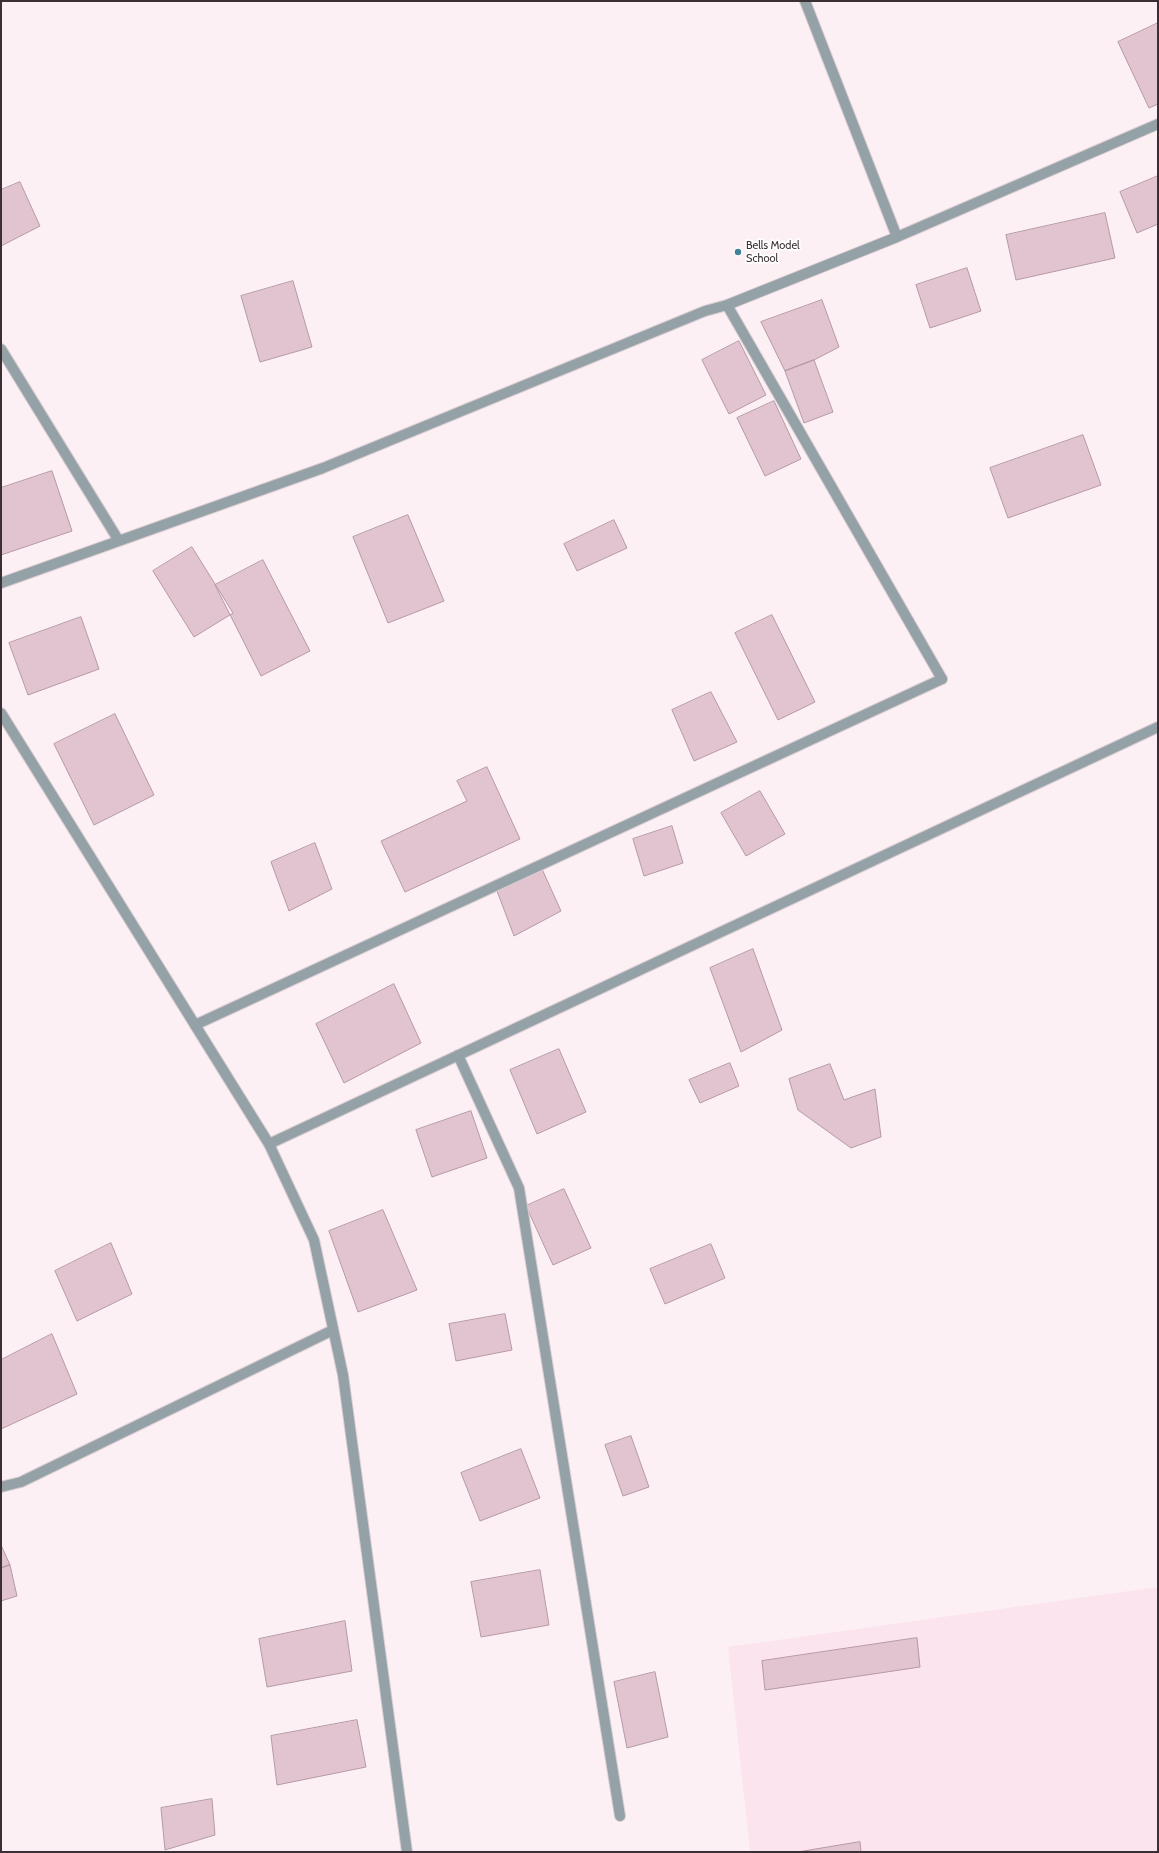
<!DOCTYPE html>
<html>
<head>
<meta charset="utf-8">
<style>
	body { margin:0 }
	#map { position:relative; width:1159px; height:1853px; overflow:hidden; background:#fcf0f5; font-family:Cabin,sans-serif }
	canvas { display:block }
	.frame { position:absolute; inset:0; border:2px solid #3a2f34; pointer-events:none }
</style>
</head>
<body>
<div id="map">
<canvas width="1159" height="1853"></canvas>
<div class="frame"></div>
</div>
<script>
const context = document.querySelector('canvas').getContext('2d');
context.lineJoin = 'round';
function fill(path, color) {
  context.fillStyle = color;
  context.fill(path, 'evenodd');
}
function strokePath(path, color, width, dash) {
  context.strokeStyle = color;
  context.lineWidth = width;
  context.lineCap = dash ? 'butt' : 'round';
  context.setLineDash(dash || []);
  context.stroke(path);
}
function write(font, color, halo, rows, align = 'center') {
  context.font = font + ' Cabin,sans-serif';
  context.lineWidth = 3.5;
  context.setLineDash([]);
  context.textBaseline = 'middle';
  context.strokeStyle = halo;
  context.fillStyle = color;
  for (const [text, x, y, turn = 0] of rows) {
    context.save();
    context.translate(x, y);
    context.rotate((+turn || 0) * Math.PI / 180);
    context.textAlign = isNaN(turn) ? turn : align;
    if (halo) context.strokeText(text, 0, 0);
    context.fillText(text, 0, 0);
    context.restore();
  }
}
const built = new Path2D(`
	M1158,1587v265h-408l-22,-205z`);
const building = new Path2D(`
	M1158,23v81l-9,4 -31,-66z
	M1158,176v48l-21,9 -17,-41z
	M20,182l20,44 -39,20v-56z
	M1105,213l10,45 -99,22 -10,-45z
	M967,268l14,43 -51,17 -14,-43z
	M293,281l19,66 -52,15 -19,-66z
	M822,300l17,47 -25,13 -29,11 -24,-49z
	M739,341l27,54 -37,19 -27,-54z
	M814,360l19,52 -29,11 -19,-52z
	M774,401l27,58 -36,17 -28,-58z
	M1083,435l18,50 -93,33 -18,-50z
	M52,471l20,60 -71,24v-67z
	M408,515l36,86 -56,22 -35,-86z
	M614,520l13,28 -50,23 -13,-27z
	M192,547l41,66 -39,24 -41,-66z
	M263,560l47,91 -49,25 -46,-91z
	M772,615l43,87 -37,18 -43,-87z
	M81,617l18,52 -71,26 -19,-52z
	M711,692l26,50 -43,19 -22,-51z
	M115,714l39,81 -60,30 -40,-81z
	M487,767l33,72 -115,53 -24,-51 86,-40 -10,-20z
	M760,791l25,43 -39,22 -25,-43z
	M672,826l11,37 -39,13 -11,-37z
	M315,843l17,46 -43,22 -18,-49z
	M542,869l19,42 -47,25 -17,-45z
	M753,949l29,81 -41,22 -31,-84z
	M394,984l27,59 -77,40 -28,-59z
	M559,1049l27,63 -49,22 -27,-64z
	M730,1063l9,23 -39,17 -11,-23z
	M830,1064l14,36 31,-11 6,48 -30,11 -53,-38 -9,-31z
	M471,1111l16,47 -55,19 -16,-47z
	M564,1189l27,59 -38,17 -27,-59z
	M383,1210l34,80 -59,22 -29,-81z
	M111,1243l21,51 -55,27 -22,-50z
	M711,1244l14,34 -60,26 -15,-35z
	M505,1314l7,36 -56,11 -7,-37z
	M52,1334l25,60 -76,35v-69z
	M631,1436l18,51 -26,9 -18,-51z
	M521,1449l19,49 -60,23 -19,-48z
	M1,1545l9,20 -9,3z
	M10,1565l7,31 -16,5v-33z
	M540,1570l9,55 -68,12 -10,-55z
	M345,1621l7,50 -85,16 -8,-48z
	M917,1638l3,29 -155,23 -3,-29z
	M655,1672l13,65 -41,11 -13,-66z
	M357,1720l9,47 -89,18 -6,-49z
	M212,1799l3,36 -50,15 -4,-42z
	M860,1842l1,10h-63z`);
const lane = new Path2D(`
	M195,1025l747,-346`);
const street = new Path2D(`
	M805,1l92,236
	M727,305l215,374
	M1,349l118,192
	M1,583l322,-115 382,-157 22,-6 170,-68 261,-113
	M1,713l268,431 45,96 29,135 64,477
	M458,1055l61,133 101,628
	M269,1144l889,-417
	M1,1487l20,-5 312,-152`);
const markers = [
	[738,252,4,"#438297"]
];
const poiNames = [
	["Bells Model",746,246],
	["School",746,259]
];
fill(built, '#fbe4ed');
fill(building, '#e2c4d0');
strokePath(building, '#b599a5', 1);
strokePath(lane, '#d9cdd2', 12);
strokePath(street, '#d9cdd2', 12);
strokePath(lane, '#94a1a6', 10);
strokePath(street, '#94a1a6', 10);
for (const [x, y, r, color] of markers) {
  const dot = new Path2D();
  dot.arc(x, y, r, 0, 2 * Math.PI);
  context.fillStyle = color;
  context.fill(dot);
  strokePath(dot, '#fff', 1.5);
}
write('11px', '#3a2f34', '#fff', poiNames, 'left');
</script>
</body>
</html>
